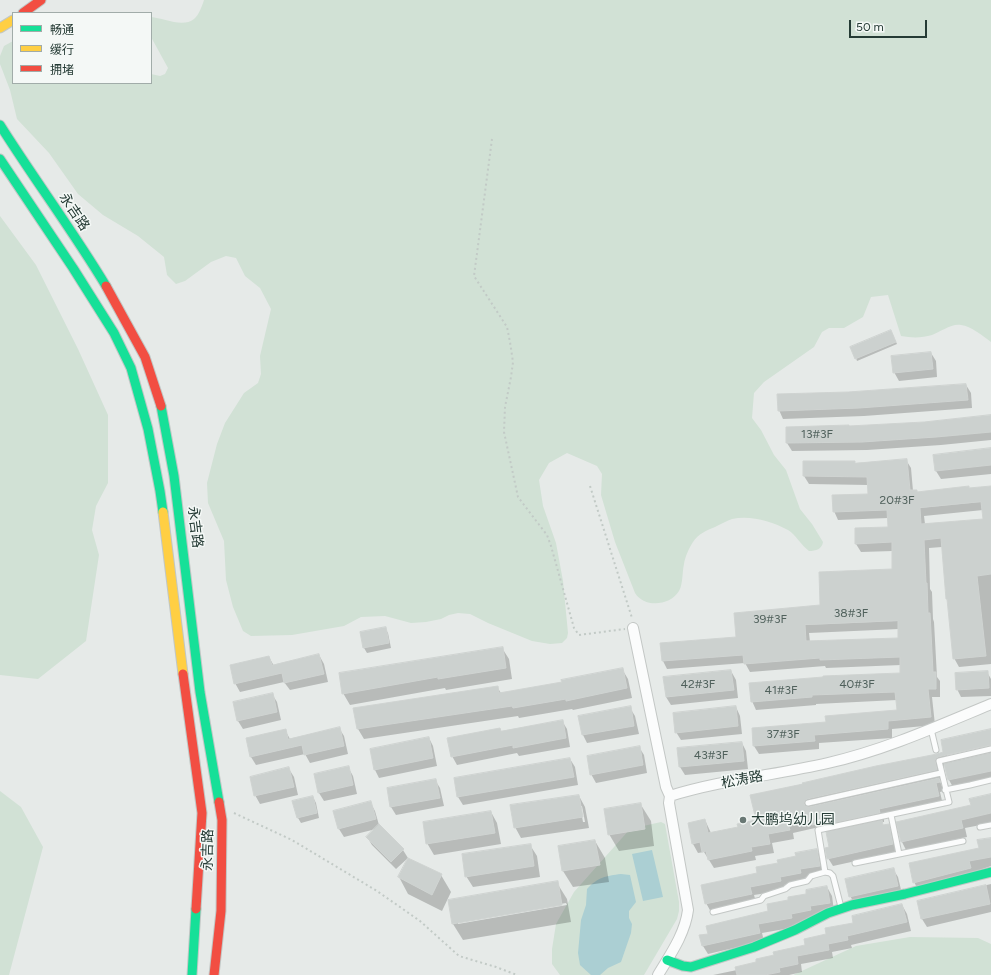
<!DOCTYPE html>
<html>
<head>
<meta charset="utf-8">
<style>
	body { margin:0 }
	#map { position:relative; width:991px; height:975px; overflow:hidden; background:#e6eae8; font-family:Figtree,"Noto Sans SC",sans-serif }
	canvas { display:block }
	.legend { position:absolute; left:12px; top:12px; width:140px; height:72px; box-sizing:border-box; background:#f4f8f6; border:1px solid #a1aca9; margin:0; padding:5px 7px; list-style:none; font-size:12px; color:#253b35 }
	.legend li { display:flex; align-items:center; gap:8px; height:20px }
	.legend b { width:20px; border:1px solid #a1aca9 }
	.scale { position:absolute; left:849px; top:20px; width:78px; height:18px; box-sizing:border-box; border:2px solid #253b35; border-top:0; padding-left:5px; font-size:12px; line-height:14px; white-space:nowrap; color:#253b35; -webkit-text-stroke:3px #f4f8f6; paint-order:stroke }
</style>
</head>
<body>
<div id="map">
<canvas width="991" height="975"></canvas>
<ul class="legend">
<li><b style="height:5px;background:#16e098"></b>畅通</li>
<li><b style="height:5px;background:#ffcf43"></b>缓行</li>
<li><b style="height:5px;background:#f24e42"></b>拥堵</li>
</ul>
<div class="scale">50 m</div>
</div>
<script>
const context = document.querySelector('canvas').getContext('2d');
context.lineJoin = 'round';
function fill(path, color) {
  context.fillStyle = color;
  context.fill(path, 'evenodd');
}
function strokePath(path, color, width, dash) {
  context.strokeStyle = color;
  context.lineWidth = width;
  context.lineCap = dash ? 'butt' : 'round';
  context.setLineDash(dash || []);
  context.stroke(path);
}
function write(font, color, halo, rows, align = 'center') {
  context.font = font + ' Figtree,"Noto Sans SC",sans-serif';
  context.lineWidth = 3;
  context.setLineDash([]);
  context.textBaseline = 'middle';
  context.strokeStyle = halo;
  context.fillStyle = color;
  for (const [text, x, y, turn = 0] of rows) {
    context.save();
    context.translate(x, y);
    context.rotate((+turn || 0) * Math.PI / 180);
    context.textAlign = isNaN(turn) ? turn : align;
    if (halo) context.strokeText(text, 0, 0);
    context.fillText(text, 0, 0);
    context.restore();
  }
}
const green = new Path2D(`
	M204,0h787v342c-8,-6 -20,-16 -30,-17 -9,-2 -21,7 -29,10 -10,3 -20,3 -31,1l-13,-41 -17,2 -8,20 -19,11h-15l-7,4 -8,15 -50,35 -10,11 -2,25 9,12 13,25 12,15 14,39 12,15 11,18c-1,7 -7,9 -14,9 -8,-6 -13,-16 -21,-21 -17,-9 -38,-15 -56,-11 -6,2 -11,5 -17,8 -8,3 -17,7 -22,15 -4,6 -8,15 -9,22 -2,9 -1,20 -5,27 -9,15 -35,17 -44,2l-20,-51 -14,-47 1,-21 -5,-8 -30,-13 -18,10 -10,17 4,26 13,37 7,38 5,52 -1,5 -5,5 -12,1 -18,-3 -44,-18 -18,-9 -12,-1 -9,2 -8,4 -15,3 -15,1 -26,-7 -24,1 -17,9 -52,9 -41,1 -8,-5 -10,-24 -7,-27 -2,-39 -16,-38 -1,-20 10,-39 8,-21 19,-30 14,-10 3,-9 -1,-18 11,-47 -11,-21 -15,-12 -9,-18 -10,-2 -15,6 -26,19 -9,3 -9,-9 -3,-18 -26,-21 -35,-21 -25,-21 -29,-41 -32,-34 -7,-29 -10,-26v-8l4,-10 9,-5v42h138v-9l9,2 5,-2 3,-6 -17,-31v-20c12,1 32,11 43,2 5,-4 8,-13 10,-19z
	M0,216l36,49 42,84 30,66v68l-12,23 -4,24 7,25 -13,86 -48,38 -38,-4z
	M0,791l21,16 22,40 -34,128h-9z
	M661,822l4,2 14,78v9l-2,8 -33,56h-84l-8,-11v-15l4,-25 18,-32 56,-63z
	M910,937l68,1 13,6v31h-198l63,-29z`);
const water = new Path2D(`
	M652,850l11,47 -20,4 -11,-47z
	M621,874l9,1 6,27 -7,9v7l3,6 -1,9 -10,29 -13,6 -8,7h-9l-11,-10 -2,-12 3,-33 5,-15 1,-16c11,-12 19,-13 34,-15z`);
const shadow = new Path2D(`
	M892,333l5,11 -40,17 -1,-3z
	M931,353l5,8 1,16 -38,4 -5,-9z
	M966,385l5,8 1,15 -108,8 -81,3 -4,-9 69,-17z
	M991,416v24l-50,5 -74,5 -75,1 -5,-8v-15l62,-1 75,-4z
	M991,450v24l-50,5 -5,-8 -2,-15z
	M906,460l5,8 2,23h4l1,2 73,-6v177l-32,3 -5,-9 -12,-111 -13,1 1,41 2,3 1,27 1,3 3,55 3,4v16h-8l3,28 -43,4v9l-73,5v6l-60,5 -5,-8 -1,-17 74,-6 71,-12 -1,-11 -81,4v1l-60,5 -4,-9 149,-27v-9l-75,3 -1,-2 -75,6 -5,-9 -78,6 -4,-8 74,-23 84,-32 72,-36v-19l-32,1 -5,-8 33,-17 -1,-9 -50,2 -4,-9 35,-16 -1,-10 -59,-1 -5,-8v-14l52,2zM983,510l1,10 -59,4 -1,-8zM899,629v10l-89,3 -1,-9z
	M385,628l3,5 3,15 -24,5 -3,-5z
	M502,648l7,11 3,20 -66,11 -1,-2 -95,17 -7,-12z
	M319,655l5,9 4,18 -38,8 -6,-8 -44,10 -5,-9 34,-26 5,9z
	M622,669l6,10 4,19 -59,12 -1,-1 -53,9 -1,-2 -154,23 -6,-10 -4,-20 143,-22 4,6 62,-10z
	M731,671l5,9 2,18 -67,7 -5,-8z
	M987,672l4,7v17l-30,1 -4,-8z
	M272,694l5,8 4,18 -38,9 -5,-8z
	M736,707l4,9 2,18 -61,6 -5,-8z
	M630,708l5,8 4,18 -52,9 -4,-8 -4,-18z
	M562,721l5,8 3,18 -51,9 -2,-3 -60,12 -5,-9 49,-24z
	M339,728l5,8 4,18 -38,9 -5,-9 -49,11 -5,-8 -4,-18 38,-9 5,9z
	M991,730v14l-44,10v2l44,-10v35l-37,8 -5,-9 -4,-15 -2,1 -3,4 2,9h-3l5,12 -4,1 3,13 -59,13v4h-2l1,4 5,-1 5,8 4,19 -64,14 -5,-8 2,-10 -3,-17 -9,2 -3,-5 -22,5 1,6 -22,4 2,10 -19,3 1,4 -42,8 -10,-16 -6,1 -5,-9 -4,-20 16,-4 6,13 28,-5 18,-7 -5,-26 186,-40z
	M429,738l4,8 4,20 -58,12 -4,-8z
	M742,743l4,8 2,18 -63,6 -5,-8 -2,-18z
	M639,747l5,8 3,18 -51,10 -5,-9z
	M570,759l5,8 3,18 -115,20 -5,-8z
	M348,767l5,9 4,18 -33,7 -5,-8 -4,-18z
	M289,769l5,8 4,18 -38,9 -5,-9z
	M435,780l5,8 4,18 -48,9 -5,-8 -3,-18z
	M991,795v28l-26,5 2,9 -61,13 -4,-8z
	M579,796l6,11 4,21 -68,10 -6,-11zM580,806h2l3,16h-2z
	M313,797l3,6 3,15 -18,5 -3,-5z
	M370,802l5,9 4,14 24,25 5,8 -12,11 -24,-24 -5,-8 9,-8 -32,8 -5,-8 -4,-17z
	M641,805l10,16 3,25 -35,5 -10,-17z
	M491,812l6,11 4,21 -67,11 -7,-12z
	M991,839v27l-72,25 -5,-9 66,-33z
	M595,841l10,17 4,24 -36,5 -10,-16z
	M530,845l7,11 3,21 -67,10 -7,-11z
	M817,850l4,8 3,16 -20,4 1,3 -21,4 1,5 -31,5 2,7 -45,10 -5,-9 52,-29z
	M408,859l33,16 10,17 -9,19 -34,-17 -9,-17z
	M893,869l5,8 4,17 -47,10 -5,-8z
	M557,883l10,16 4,23 -108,18 -10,-16zM566,903l1,2 -109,19v-2z
	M991,884v28l-64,15 -5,-8 -4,-17z
	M827,887l5,9 2,15 -38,16 -34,6 2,8 -56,13 -5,-8 6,-12 60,-22 20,-11z
	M902,905l5,9 4,17 -60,14 1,3 -20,4 1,6 -32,6 1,8 -13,3h-76l24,-5 69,-24 21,-11z`);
const building = new Path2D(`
	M891,330l5,12 -41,17 -5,-12z
	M931,352l2,17 -40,4 -2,-17z
	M966,384l2,16 -109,8 -81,3 -1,-17 71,-2z
	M991,415v17l-55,5 -74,5 -76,1v-16l63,-2v1l75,-4z
	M991,448v17l-56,6 -2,-16z
	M907,459l3,31h7v2l52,-6v2l22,-2v88l-14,2 9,80 -33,3 -6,-60h-1l-5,-61 -17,2 2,43h1l1,30h2l3,59h3v17h-8l3,28 -43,4v8l-74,6 1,6 -62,5 -1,-18 74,-6 -1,-6 72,-6 -2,-18 -83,3v2l-61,5 -2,-19 74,-6v-1l77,-3v-16l-80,3v-2l-76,6 -1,-9 -81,6 -2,-18 76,-6 -2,-24 86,-8 -1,-33 73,-3v-27l-37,2v-16l33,-1 -1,-17 -54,2 -1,-17 36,-1 -1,-17 -64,-1v-15h52v2zM981,502l2,17 -62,5 -1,-16zM898,621v17l-92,3 -1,-16z
	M386,627l3,16 -26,5 -3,-16z
	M503,647l3,21 -68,11v-2l-96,17 -3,-21z
	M319,654l5,20 -40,9 -2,-10 -48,11 -4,-19 39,-9 3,9z
	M623,668l4,20 -61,13v-2l-53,9 -1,-2 -155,23 -4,-21 145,-22 1,7 63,-11 -1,-2z
	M731,670l3,20 -68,7 -3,-20z
	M988,671l1,17 -33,2 -1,-17z
	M273,693l4,19 -40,9 -4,-19z
	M631,706l3,20 -52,9 -4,-19z
	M736,706l2,20 -63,7 -2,-20z
	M563,720l3,18 -53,10v-3l-62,12 -4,-19 53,-10 1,3z
	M340,727l4,19 -40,9 -2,-10 -52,12 -4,-19 40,-9 2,10z
	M991,729v16l-53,12 -3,3 2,10 -130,29 -3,4 1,3 4,1 130,-29 1,4 -4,1 3,13 -60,13 1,4 -56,12v-3l-12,3 -1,-6 -23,5 2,6 -22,4 2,10 -19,3 1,4 -44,9 -2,-9 -4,1 -2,-10 -8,2 -4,-21 17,-4 3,14 30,-6 -1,-3 19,-4 -6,-25 53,-11 -1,-1 74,-17 61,-12 6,-2 -2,-12z
	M429,737l4,21 -59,12 -4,-21z
	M742,742l2,19 -65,6 -2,-19z
	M640,746l3,19 -53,10 -3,-19z
	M991,753v18l-43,9 -4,-16z
	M570,758l4,19 -117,20 -3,-19z
	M349,766l4,19 -35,8 -4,-19z
	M289,767l5,20 -40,9 -4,-19z
	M436,779l4,19 -50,9 -3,-19z
	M991,794v19l-30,7 2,8 -62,14 -5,-20 75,-17 -2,-6z
	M579,795l4,22 -69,11 -4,-23z
	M313,796l4,17 -20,5 -5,-17z
	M371,801l5,18 -38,10 -5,-18z
	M641,803l4,26 -37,6 -4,-26z
	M491,811l4,22 -69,11 -3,-22z
	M882,820l1,5 6,-1 4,20 -66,15 -2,-11 4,-1 -3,-15z
	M379,824l25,25 -13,13 -25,-25z
	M991,838v19l-22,4 2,7 -58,15 -4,-20 70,-15 -2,-8z
	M595,840l5,25 -38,6 -4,-25z
	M531,844l3,22 -69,11 -3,-23z
	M817,849l3,17 -20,3 1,4 -21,4 1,4 -31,6 2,7 -47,10 -4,-19 56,-12 -1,-6 22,-4 -1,-3 19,-4 -1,-3z
	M408,858l34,16 -10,21 -34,-18z
	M894,868l4,18 -49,11 -4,-18z
	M558,881l4,24 -110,19 -4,-24z
	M986,885l4,19 -69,15 -4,-18z
	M827,886l3,17 -20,3 1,4 -20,4 1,4 -34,6 2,9 -58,13 -3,-11 9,-1 -2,-8 62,-15 -1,-7 21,-4v-3l18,-3v-4z
	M902,904l5,18 -60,14 1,4 -20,4 1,6 -32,6 1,8 -19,4 1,4 -15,3h-28l-2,-8 21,-5v-3l18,-4 -1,-3 32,-7 -1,-6 22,-5 -1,-6 28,-5 -1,-7z`);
const path = new Path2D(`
	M492,139l-18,137 33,51 3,15 3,20 -2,15 -6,30 -1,25 14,65 29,38 4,11 23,82 5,7 46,-6
	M590,486l42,132
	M234,813l58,27 85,51 43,30 39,35 37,11 21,8`);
const lane = new Path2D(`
	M931,729l5,21
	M945,790l25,-5 21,-5
	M808,803l133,-30
	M891,815l8,39
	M980,827l11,-2
	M855,863l108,-22
	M825,872l-7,-42 131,-28 -10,-41 52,-12
	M713,912l48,-12 3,-4 21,-7 5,-4 17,-4 4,-5 14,-4 5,1 3,3 8,31`);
const street = new Path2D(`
	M633,628l33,159 4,9
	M670,796c51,-16 106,-21 158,-33 57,-13 110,-37 163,-59
	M658,975c12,-20 27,-41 30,-65l-19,-107 1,-7`);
const fast = new Path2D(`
	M0,125c34,54 73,106 106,161
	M0,159l73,109 41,65 17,35 17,61 12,62 3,21
	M161,406l13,70 26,216 19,110
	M667,960l16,6 8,1 63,-20 41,-17 33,-17 24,-8 53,-11 86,-22
	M192,975l4,-66`);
const slow = new Path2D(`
	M0,28l13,-8
	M163,512l20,162`);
const jam = new Path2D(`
	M23,13l18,-13
	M106,286l39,71 16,49
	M183,674l19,139 -6,96
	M214,975l7,-64 1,-91 -3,-18`);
const markers = [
	[743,820,4,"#697874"]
];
const numberNames = [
	["13#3F",817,434],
	["20#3F",897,500],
	["38#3F",851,613],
	["39#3F",770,619],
	["42#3F",698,684],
	["40#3F",857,684],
	["41#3F",781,690],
	["37#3F",783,734],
	["43#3F",711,755]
];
const streetNames = [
	["永吉路",74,212,56],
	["永吉路",195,527,83],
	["松涛路",742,780,-11],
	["永吉路",208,850,-89]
];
const poiNames = [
	["大鹏坞幼儿园",751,820]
];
fill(green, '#d1e1d5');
fill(water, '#abcfd3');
fill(shadow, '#0003');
fill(building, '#ccd1cf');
strokePath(building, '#cfd3d1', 1);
strokePath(lane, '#c3c7c5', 7);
strokePath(street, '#c3c7c5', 12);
strokePath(fast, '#c1c7c5', 11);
strokePath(slow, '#c1c7c5', 11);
strokePath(jam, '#c1c7c5', 11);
strokePath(path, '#c2cac6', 2, [2, 3]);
strokePath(lane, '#fbfcfc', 5);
strokePath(street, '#fbfcfc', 10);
strokePath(fast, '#16e098', 9);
strokePath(slow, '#ffcf43', 9);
strokePath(jam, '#f24e42', 9);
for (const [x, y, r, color] of markers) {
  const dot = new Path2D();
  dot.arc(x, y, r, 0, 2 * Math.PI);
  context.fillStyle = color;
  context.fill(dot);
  strokePath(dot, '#f4f8f6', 1.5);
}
write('12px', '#50615c', null, numberNames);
write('14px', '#253b35', '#f4f8f6', streetNames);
write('14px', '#253b35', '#f4f8f6', poiNames, 'left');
</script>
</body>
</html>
